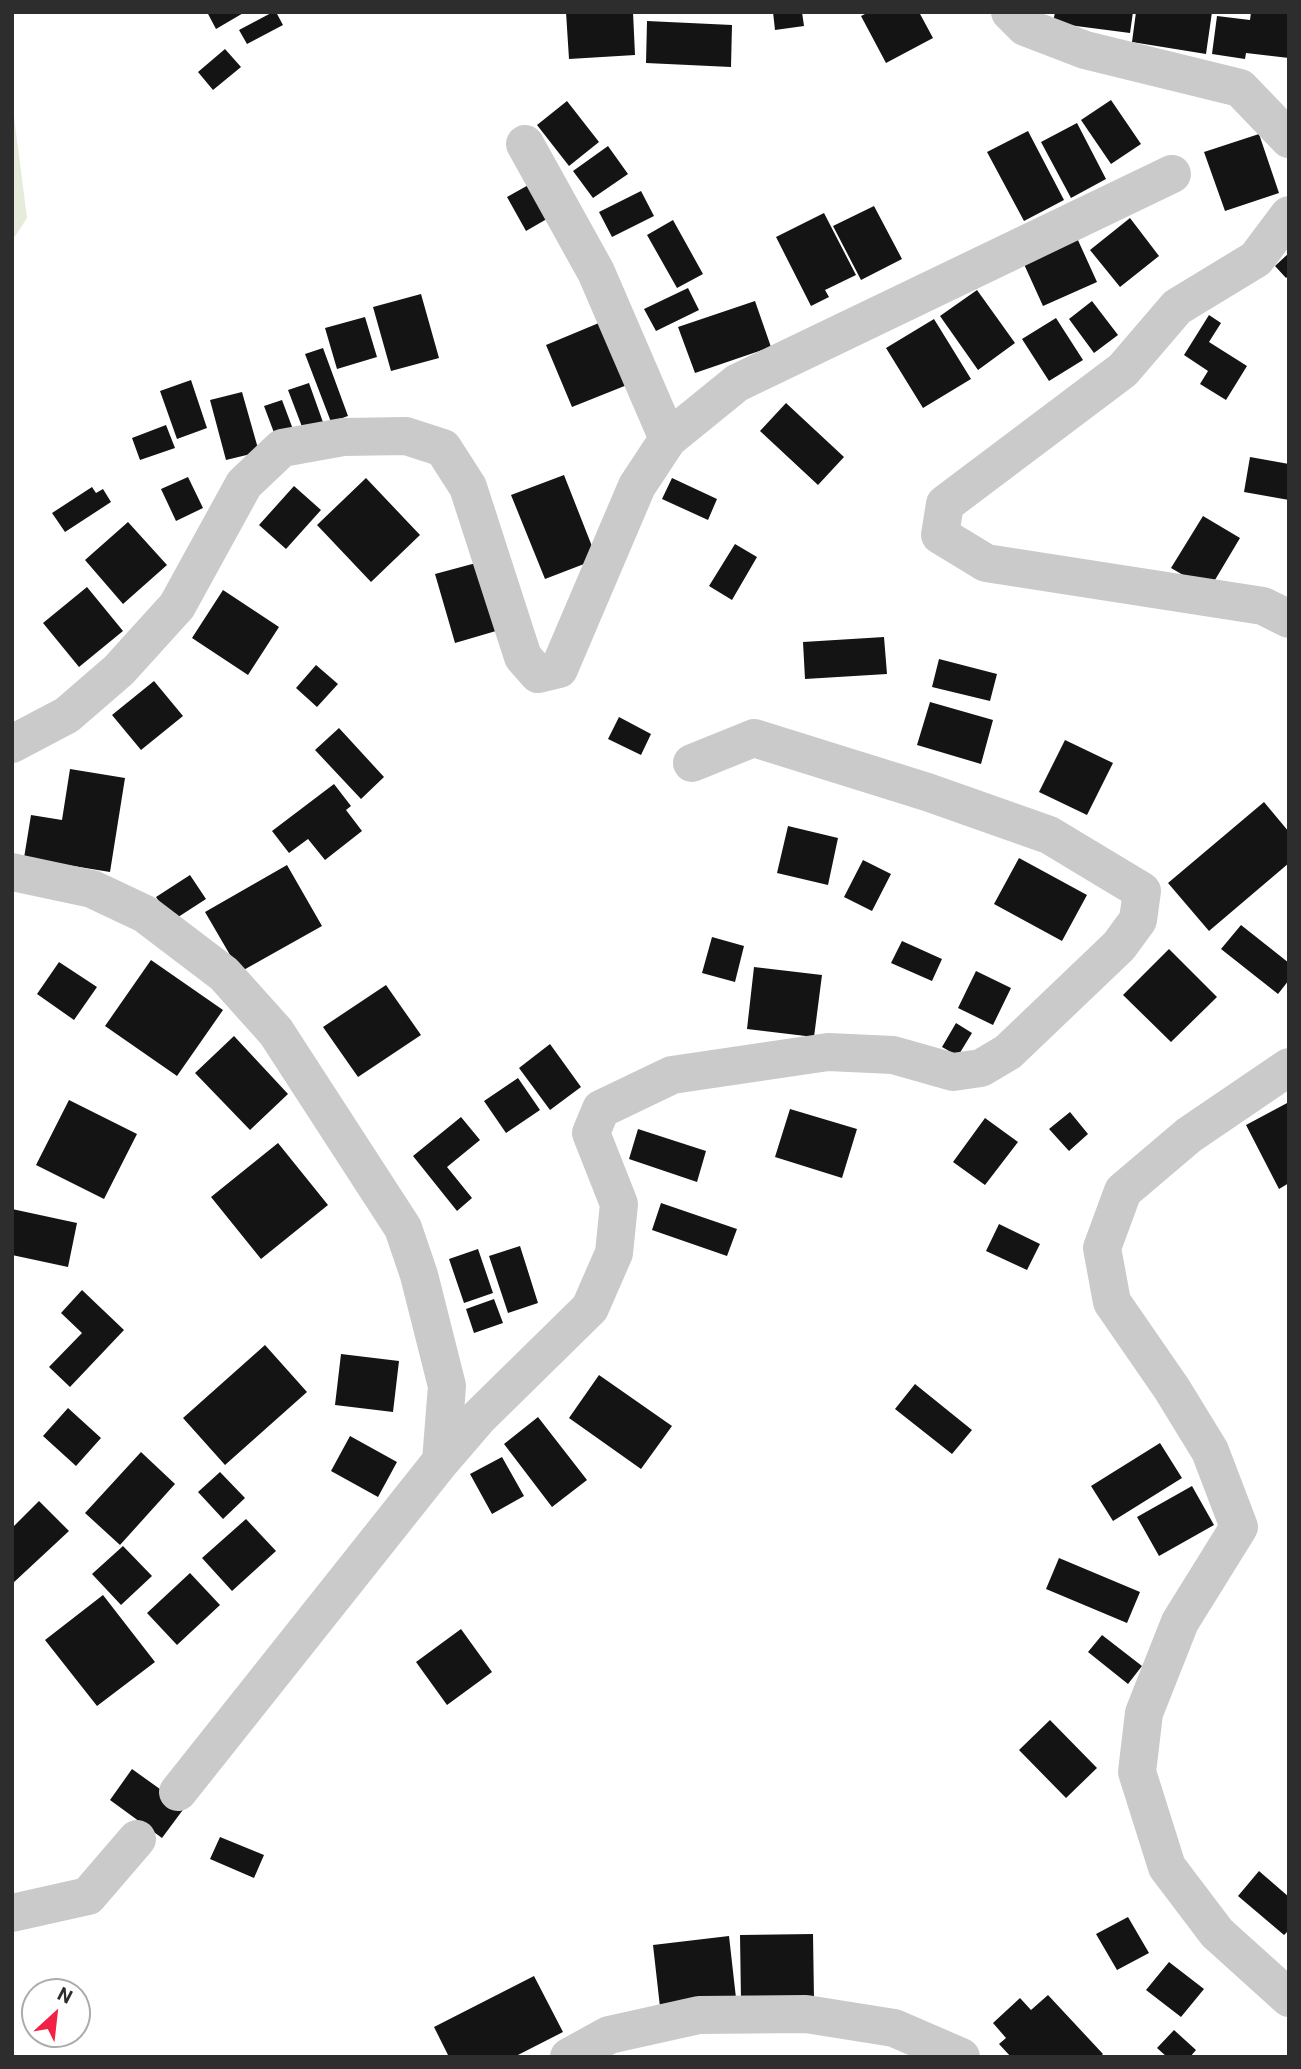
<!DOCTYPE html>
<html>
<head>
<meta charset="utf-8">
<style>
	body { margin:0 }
	#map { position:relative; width:1301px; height:2069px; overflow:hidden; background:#fff; font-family:Roboto,sans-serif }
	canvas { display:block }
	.frame { position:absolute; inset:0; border:14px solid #2d2d2d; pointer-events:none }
	.north { position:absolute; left:21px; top:1978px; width:70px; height:70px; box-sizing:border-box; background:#fff; border:2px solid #ababab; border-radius:50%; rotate:27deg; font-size:19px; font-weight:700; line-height:28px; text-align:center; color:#2d2d2d }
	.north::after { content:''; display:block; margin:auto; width:24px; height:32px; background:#f12246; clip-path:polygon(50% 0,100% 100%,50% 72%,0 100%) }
</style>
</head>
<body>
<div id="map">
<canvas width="1301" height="2069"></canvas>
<div class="frame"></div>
<div class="north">N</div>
</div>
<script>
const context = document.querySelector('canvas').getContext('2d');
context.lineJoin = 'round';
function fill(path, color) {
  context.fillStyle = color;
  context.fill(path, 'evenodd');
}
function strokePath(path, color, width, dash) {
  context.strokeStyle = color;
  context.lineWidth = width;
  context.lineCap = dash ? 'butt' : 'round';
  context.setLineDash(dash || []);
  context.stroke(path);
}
const green = new Path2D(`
	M12,101l15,117 -15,23z`);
const building = new Path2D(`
	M207,12h38l-29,17z
	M273,12h3l7,13 -36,19 -8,-14z
	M566,12h67l2,43 -66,4z
	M773,12h29l2,14 -29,4z
	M869,12h50l14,26 -47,25 -25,-47z
	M1055,12h78l-3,21 -77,-10z
	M1136,12h76l-6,42 -74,-12z
	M1251,12l38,1v45l-43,-5 -1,6 -33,-5 5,-38 33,4z
	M647,21l85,4 -1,42 -85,-4z
	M225,49l16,18 -28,23 -15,-18z
	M1111,100l30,44 -30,20 -30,-44z
	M567,101l32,41 -30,24 -32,-41z
	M1077,123l29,56 -35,19 -30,-56z
	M1028,131l36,69 -40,21 -37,-69z
	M1259,134l20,59 -54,18 -21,-59z
	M608,146l20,28 -35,24 -20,-27z
	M532,183l20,33 -26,15 -19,-34z
	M641,191l13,25 -42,21 -13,-25z
	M874,206l28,53 -41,21 -28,-54z
	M824,213l32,62 -31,15 4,7 -18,9 -35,-69z
	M1130,218l29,38 -39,31 -30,-37z
	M673,220l30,54 -26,14 -30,-53z
	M1077,238l20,44 -54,24 -20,-44z
	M1289,253v22l-3,3 -11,-12z
	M688,288l11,22 -43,21 -12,-22z
	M977,290l38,53 -37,27 -38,-54z
	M421,294l18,64 -48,13 -18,-64z
	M755,301l16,46 -76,26 -17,-46z
	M1092,301l26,34 -24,18 -25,-34z
	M1209,315l12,8 -12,19 38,24 -21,34 -26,-16 8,-13 -24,-16z
	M365,317l12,40 -40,12 -12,-41z
	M1056,318l27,42 -34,21 -27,-42z
	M934,319l37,60 -48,29 -37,-60z
	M606,320l26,63 -60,24 -26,-62z
	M323,348l25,68 -17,6 -26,-68z
	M191,380l16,48 -30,11 -17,-48z
	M309,383l15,42 -20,7 -16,-42z
	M242,392l17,60 -33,8 -16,-60z
	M282,400l12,32 -18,6 -12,-32z
	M786,403l58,54 -26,28 -58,-54z
	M166,425l9,23 -35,12 -8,-22z
	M1250,457l39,7v36l-45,-8z
	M564,475l33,84 -52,20 -34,-84z
	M188,477l15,31 -27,13 -15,-32z
	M366,478l54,57 -49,47 -54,-57z
	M672,478l45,21 -9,21 -46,-21z
	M294,486l27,24 -35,39 -27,-24z
	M92,487l4,6 7,-4 8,13 -46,30 -13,-19z
	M1203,516l37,22 -31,52 -38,-22z
	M128,522l39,43 -44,39 -38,-44z
	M735,544l22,13 -25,43 -23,-14z
	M476,563l20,68 -41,12 -20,-69z
	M87,587l36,44 -44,36 -36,-44z
	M223,590l56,37 -31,48 -56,-37z
	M884,637l3,37 -82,5 -2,-37z
	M939,659l58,15 -7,27 -58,-14z
	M316,665l22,19 -21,23 -21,-19z
	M154,681l29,35 -42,34 -29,-35z
	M930,702l63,18 -12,44 -64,-19z
	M619,717l32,17 -10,21 -33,-16z
	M339,728l45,49 -23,22 -46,-49z
	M1065,740l48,23 -26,52 -48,-23z
	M70,769l55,9 -15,94 -86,-14 7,-43 31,5z
	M334,784l17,22 -5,4 16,21 -37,29 -17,-21 -19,14 -17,-22z
	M1264,802l25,30v31l-80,68 -41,-48z
	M788,826l50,12 -10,47 -51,-12z
	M1019,858l68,37 -25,46 -68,-37z
	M863,860l28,14 -19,37 -28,-14z
	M287,865l35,61 -82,46 -35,-60z
	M190,875l16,24 -34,22 -16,-24z
	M1241,925l48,38v17l-11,14 -57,-45z
	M712,937l32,9 -9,36 -33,-9z
	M902,941l40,18 -10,22 -41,-18z
	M1169,949l48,48 -46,45 -48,-47z
	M151,960l72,50 -46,66 -72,-50z
	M59,962l38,25 -23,33 -37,-26z
	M754,967l68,8 -8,62 -67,-8z
	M976,971l35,17 -18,37 -35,-17z
	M386,985l35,50 -63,42 -35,-50z
	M956,1023l16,10 -14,23 -16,-9z
	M234,1036l54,58 -38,36 -55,-57z
	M550,1044l31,43 -31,23 -31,-42z
	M518,1078l22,32 -34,23 -22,-32z
	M69,1100l68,34 -33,65 -68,-34z
	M1289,1102v81l-10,6 -33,-64z
	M790,1109l67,20 -15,49 -67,-21z
	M1070,1112l18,22 -19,17 -20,-22z
	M461,1117l19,23 -33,27 25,31 -15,13 -44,-55z
	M985,1118l33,24 -33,43 -32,-23z
	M638,1129l68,22 -9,31 -68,-23z
	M278,1143l50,62 -67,54 -50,-62z
	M661,1203l76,26 -10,27 -75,-26z
	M12,1209l65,14 -9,44 -56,-12z
	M999,1224l41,20 -13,26 -41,-19z
	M520,1246l18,57 -30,10 -19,-57z
	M478,1249l15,44 -29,10 -15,-44z
	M82,1290l42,40 -54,57 -21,-20 33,-34 -21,-20z
	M494,1299l9,24 -29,10 -8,-24z
	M265,1345l42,47 -82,73 -42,-47z
	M341,1354l58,7 -6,51 -58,-7z
	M599,1375l73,51 -31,43 -72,-51z
	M915,1384l57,46 -20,24 -57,-45z
	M68,1408l33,30 -25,28 -33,-30z
	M538,1417l49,63 -35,27 -48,-63z
	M350,1436l47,26 -19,35 -47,-26z
	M1160,1443l22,35 -69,43 -22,-35z
	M141,1452l34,32 -55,61 -35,-32z
	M502,1457l22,39 -32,18 -22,-40z
	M220,1472l25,26 -22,21 -25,-27z
	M1192,1486l22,39 -55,31 -22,-39z
	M39,1501l30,30 -57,53v-56z
	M246,1519l30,32 -44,40 -30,-33z
	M123,1546l29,30 -31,29 -29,-31z
	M1059,1558l81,34 -13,31 -81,-34z
	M190,1573l30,32 -43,40 -30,-32z
	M103,1595l52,67 -58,44 -52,-66z
	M461,1629l31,43 -45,33 -31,-43z
	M1102,1635l40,31 -14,18 -40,-32z
	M1050,1720l47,48 -31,30 -47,-48z
	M132,1769l53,38 -23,31 -52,-38z
	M220,1837l44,18 -10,23 -44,-19z
	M1259,1871l30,26v33l-5,5 -46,-39z
	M1128,1917l21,36 -32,17 -21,-36z
	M813,1934l1,65 -73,2 -1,-66z
	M729,1936l7,62 -76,9 -7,-62z
	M1169,1962l35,27 -23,28 -35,-27z
	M534,1976l29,56 -49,25h-65l-15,-30z
	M1048,1995l55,59 -3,3h-89l-12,-13 7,-6 -13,-15 27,-25 11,12z
	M1174,2030l22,20 -6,7h-23l-10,-9z`);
const street = new Path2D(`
	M1010,12l15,15 60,23 155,38 49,51
	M525,144l71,128 72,167
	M1289,215l-33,44 -79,48 -54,63 -178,134 -5,31 46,28 277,43 26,13
	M12,744l55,-29 52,-45 58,-64 67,-122 38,-36 61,-11 63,-1 37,12 25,39 55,170 15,17 21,-5 78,-183 31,-47 69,-56 435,-209
	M12,872l80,17 53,25 79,60 52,58 127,196 16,47 28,111 -6,75
	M1289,1067l-100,68 -66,56 -21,57 10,54 60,87 38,62 29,76 -59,95 -36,91 -7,59 30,95 50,66 72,65
	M178,1792l263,-331 37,-43 112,-110 24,-55 5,-49 -28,-71 10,-24 71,-34 156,-23 65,3 60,17 28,-4 27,-16 111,-106 19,-26 4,-29 -93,-56 -122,-43 -173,-54 -62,25
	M12,1913l76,-17 49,-57
	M569,2057l40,-22 90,-20 107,-1 88,14 67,29`);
fill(green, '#e5ecd9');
fill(building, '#141414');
strokePath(street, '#cacaca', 38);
</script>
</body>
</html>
